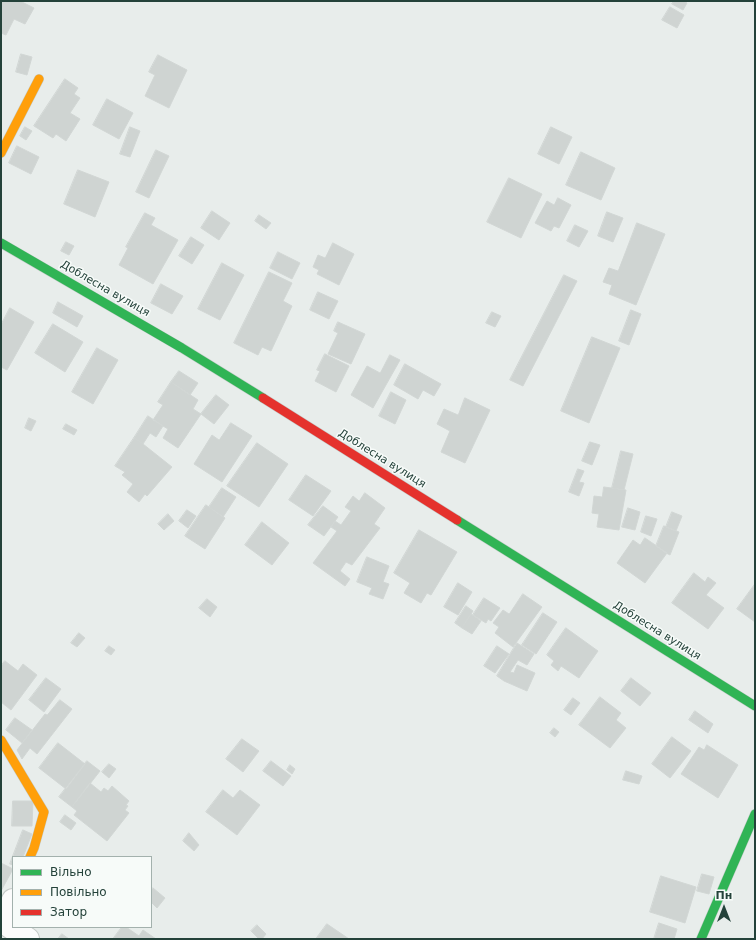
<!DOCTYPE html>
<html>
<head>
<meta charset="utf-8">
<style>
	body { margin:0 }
	#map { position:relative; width:756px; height:940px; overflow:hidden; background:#e8edeb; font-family:"DejaVu Sans",sans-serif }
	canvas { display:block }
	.frame { position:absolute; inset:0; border:2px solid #24423a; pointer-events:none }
	.legend { position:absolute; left:12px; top:856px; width:140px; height:72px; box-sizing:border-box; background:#f7fbf9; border:1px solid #a3b1ad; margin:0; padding:5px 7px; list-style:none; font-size:12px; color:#24423a }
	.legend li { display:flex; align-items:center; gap:8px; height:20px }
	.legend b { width:20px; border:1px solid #a3b1ad }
	.north { position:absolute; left:704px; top:888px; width:40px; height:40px; -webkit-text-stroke:3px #f7fbf9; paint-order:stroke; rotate:0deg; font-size:11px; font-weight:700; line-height:16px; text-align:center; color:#24423a }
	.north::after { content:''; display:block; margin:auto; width:14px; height:18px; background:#24423a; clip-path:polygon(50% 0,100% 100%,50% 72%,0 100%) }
</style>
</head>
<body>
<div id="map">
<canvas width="756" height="940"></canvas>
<div class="frame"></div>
<ul class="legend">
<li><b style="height:5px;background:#30b455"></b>Вільно</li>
<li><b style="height:5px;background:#ff9f0a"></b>Повільно</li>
<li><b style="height:5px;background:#e5322d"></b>Затор</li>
</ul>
<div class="north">Пн</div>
</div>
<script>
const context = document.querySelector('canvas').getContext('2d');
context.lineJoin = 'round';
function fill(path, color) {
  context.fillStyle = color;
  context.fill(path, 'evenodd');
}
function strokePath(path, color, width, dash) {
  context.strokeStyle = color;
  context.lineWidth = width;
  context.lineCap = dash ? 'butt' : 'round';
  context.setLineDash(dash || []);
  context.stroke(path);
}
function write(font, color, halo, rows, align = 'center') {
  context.font = font + ' "DejaVu Sans",sans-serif';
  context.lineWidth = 3;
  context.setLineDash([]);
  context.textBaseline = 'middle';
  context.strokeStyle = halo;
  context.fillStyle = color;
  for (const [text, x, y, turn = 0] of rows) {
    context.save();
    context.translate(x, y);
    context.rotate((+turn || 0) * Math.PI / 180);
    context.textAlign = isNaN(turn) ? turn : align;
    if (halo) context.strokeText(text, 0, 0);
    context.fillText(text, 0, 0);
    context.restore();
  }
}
const building = new Path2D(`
	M1,1h19l14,7 -9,16 -11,-5 -8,16 -5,-2z
	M674,1h10l3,2 -4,7 -11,-6z
	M670,7l14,8 -7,13 -15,-8z
	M21,54l11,3 -5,18 -11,-3z
	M158,55l29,15 -18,38 -24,-12 10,-21 -6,-3z
	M65,79l13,9 -4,6 6,4 -10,15 10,6 -14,22 -10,-7 -3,4 -19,-12z
	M107,99l26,14 -14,26 -26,-14z
	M25,127l7,4 -6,9 -6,-4z
	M130,127l10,4 -10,26 -10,-3z
	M551,127l21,10 -13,27 -21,-10z
	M17,146l22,11 -8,17 -22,-11z
	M156,150l13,6 -20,42 -13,-6z
	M581,152l34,16 -14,32 -35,-15z
	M78,170l31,12 -14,35 -31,-13z
	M509,178l33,16 -21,44 -34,-16z
	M558,198l13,7 -12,23 -5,-2 -3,5 -16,-8 12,-22 7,4z
	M212,211l18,12 -11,17 -18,-12z
	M607,212l16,6 -10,24 -15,-6z
	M145,213l10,5 -4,7 27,15 -25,44 -34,-19 9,-17 -2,-1z
	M259,215l12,8 -5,6 -11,-8z
	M637,223l28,11 -29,71 -27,-11 3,-9 -9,-3 6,-14 9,3z
	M575,225l13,6 -9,16 -12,-6z
	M191,237l13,8 -12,19 -13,-8z
	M66,242l8,4 -5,9 -8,-4z
	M333,243l21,11 -15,31 -22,-11 2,-4 -6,-3 5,-12 7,3z
	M278,252l22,11 -8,16 -22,-11z
	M222,263l22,12 -24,45 -22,-11z
	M269,272l23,11 -9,18 9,5 -21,45 -9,-4 -4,8 -24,-12z
	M564,275l13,6 -54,105 -13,-6z
	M161,284l22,12 -11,18 -21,-11z
	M318,292l20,9 -9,18 -19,-9z
	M58,302l25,14 -6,11 -24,-14z
	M10,308l24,14 -27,48 -6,-3v-42z
	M631,310l10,4 -12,31 -10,-4z
	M492,312l9,4 -6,11 -9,-4z
	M338,322l27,12 -14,30 -23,-10 10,-21 -4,-2z
	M53,324l30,18 -18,30 -30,-19z
	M592,337l28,11 -31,75 -28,-12z
	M97,348l21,12 -25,44 -21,-12z
	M325,354l24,12 -13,26 -21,-11 5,-10 -3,-1z
	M390,355l10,5 -27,48 -22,-13 16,-29 13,7z
	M405,364l36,20 -7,12 -11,-6 -5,9 -24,-14z
	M179,371l19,12 -8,12 -19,-13z
	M171,382l27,18 -5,9 8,5 -23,34 -15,-10 5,-9 -15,-9 10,-15 -5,-3z
	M391,392l15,8 -11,24 -16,-8z
	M216,395l13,10 -15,19 -13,-10z
	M465,398l25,12 -25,53 -24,-11 9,-21 -13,-7 7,-15 14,6z
	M148,416l15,10 -7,11 -6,-4 -7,11 -9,-6z
	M29,418l7,3 -5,10 -6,-3z
	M231,423l21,13 -30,46 -28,-18 18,-29 7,5z
	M66,424l11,6 -3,5 -11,-6z
	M134,438l9,6 29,23 -25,29 -2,-2 -6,8 -12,-10 6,-8 -11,-9 3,-3 -10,-6z
	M590,442l10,3 -8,20 -10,-4z
	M257,443l31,21 -29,43 -32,-21z
	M621,451l12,3 -9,36 -12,-2z
	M578,469l6,2 -5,11 5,1 -5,13 -10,-4z
	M306,475l25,16 -18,25 -24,-16z
	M604,487l22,3 -7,40 -22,-3 2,-13 -7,-1 2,-17 8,1z
	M222,488l14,9 -13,20 -14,-10z
	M365,493l20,15 -11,16 6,4 -28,37 -6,-3 -6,9 10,8 -5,7 -32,-23 24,-32 -6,-4 4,-6 6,4 10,-14 -6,-4 8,-11 6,5z
	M206,505l19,13 -20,31 -20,-13z
	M323,506l15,11 -14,19 -16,-11z
	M628,508l12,4 -5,18 -13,-3z
	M187,510l9,6 -8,12 -9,-7z
	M672,512l10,4 -6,15 -10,-4z
	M168,514l6,7 -10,9 -6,-6z
	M646,516l11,3 -6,17 -10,-4z
	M262,522l27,21 -17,22 -27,-20z
	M664,526l15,6 -9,23 -4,-2 -10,-7z
	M419,530l38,22 -26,43 -4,-2 -6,10 -17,-10 6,-10 -16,-10z
	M645,538l22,15 -22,30 -28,-20 16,-23 7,5z
	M367,557l22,9 -6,16 6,2 -6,15 -14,-5 3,-6 -15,-6z
	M694,573l11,9 3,-5 8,6 -10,12 18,13 -16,21 -36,-26z
	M458,583l14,9 -14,23 -14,-8z
	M755,584v38l-18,-13z
	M523,594l19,13 -29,40 -18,-14 4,-6 -6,-4 10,-13 6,4z
	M484,598l16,10 -9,13 -3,-2 -2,4 -13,-8z
	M207,599l10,8 -7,10 -11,-9z
	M466,606l7,5 -11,17 -7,-5z
	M543,613l14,9 -21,32 -14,-9z
	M471,614l10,7 -9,13 -10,-6z
	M566,628l32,23 -19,27 -18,-12 -3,5 -7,-6 3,-4 -7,-6z
	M79,633l6,5 -8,9 -6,-4z
	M517,643l17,11 -7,11 -9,-5 -8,12 4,1 3,-8 18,8 -8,18 -23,-10 -7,-5z
	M109,646l6,4 -4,5 -6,-4z
	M497,646l12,8 -14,19 -11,-7z
	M5,661l13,10 5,-7 14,11 -26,35 -10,-8v-36z
	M46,678l15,11 -17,23 -15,-12z
	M631,678l20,15 -11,13 -19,-15z
	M600,697l21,16 -5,7 10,8 -16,20 -31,-23z
	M573,698l7,5 -9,12 -7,-5z
	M60,700l12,9 -35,45 -7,-6 -8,11 -5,-9 28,-36 2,1z
	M695,711l18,13 -5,9 -19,-13z
	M15,718l17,12 -10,13 -16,-13z
	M554,728l5,4 -4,5 -5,-4z
	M672,737l19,14 -21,27 -18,-14z
	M242,739l17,12 -16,21 -17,-13z
	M58,743l27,21 -19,25 -27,-21z
	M707,745l31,20 -20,33 -37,-24 18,-27 5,3z
	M87,761l13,10 -28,36 -13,-10z
	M271,761l20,15 -8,10 -20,-15z
	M109,764l7,5 -7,9 -7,-6z
	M290,765l5,4 -3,5 -5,-4z
	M626,771l16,5 -3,8 -16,-4z
	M90,783l11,9 3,-4 4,3 4,-5 17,15 -3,4 2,1 -3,4 4,3 -22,28 -33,-26 3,-4 -5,-4z
	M223,790l10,8 7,-8 20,15 -23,30 -31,-23z
	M13,801h20l-1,25h-20z
	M65,815l11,8 -5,7 -11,-8z
	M23,830l9,4 -9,23h-10v8l-3,-1z
	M189,833l10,12 -5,6 -11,-10z
	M1,863l12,6 -12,22z
	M702,874l12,3 -5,17 -12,-3z
	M661,876l35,11 -11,36 -35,-11z
	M153,888l12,10 -8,10 -6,-6v-12z
	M659,923l18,6 -3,10h-20z
	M327,924l22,15h-33z
	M257,925l9,9 -4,5h-3l-8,-8z
	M122,927h4l13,9 4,-6 13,9h-43z
	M62,934l7,5h-11z`);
const street = new Path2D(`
	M1,921l27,18
	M3,923l10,-23`);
const fast = new Path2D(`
	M1,243l181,105 81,50
	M457,520l298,186
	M701,939l54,-125`);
const slow = new Path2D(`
	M1,153l38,-74
	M1,740l43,72 -10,36 -4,9`);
const jam = new Path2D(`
	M263,398l194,122`);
const streetNames = [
	["Доблесна вулиця",105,289,30],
	["Доблесна вулиця",382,459,32],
	["Доблесна вулиця",657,631,32]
];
fill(building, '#cfd4d2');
strokePath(building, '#d1d6d4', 1);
strokePath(street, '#c5cac8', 24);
strokePath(fast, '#c3cbc8', 10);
strokePath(slow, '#c3cbc8', 10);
strokePath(jam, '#c3cbc8', 10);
strokePath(street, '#fcfcfc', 22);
strokePath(fast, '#30b455', 9);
strokePath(slow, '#ff9f0a', 9);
strokePath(jam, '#e5322d', 9);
write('11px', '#24423a', '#f7fbf9', streetNames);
</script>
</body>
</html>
